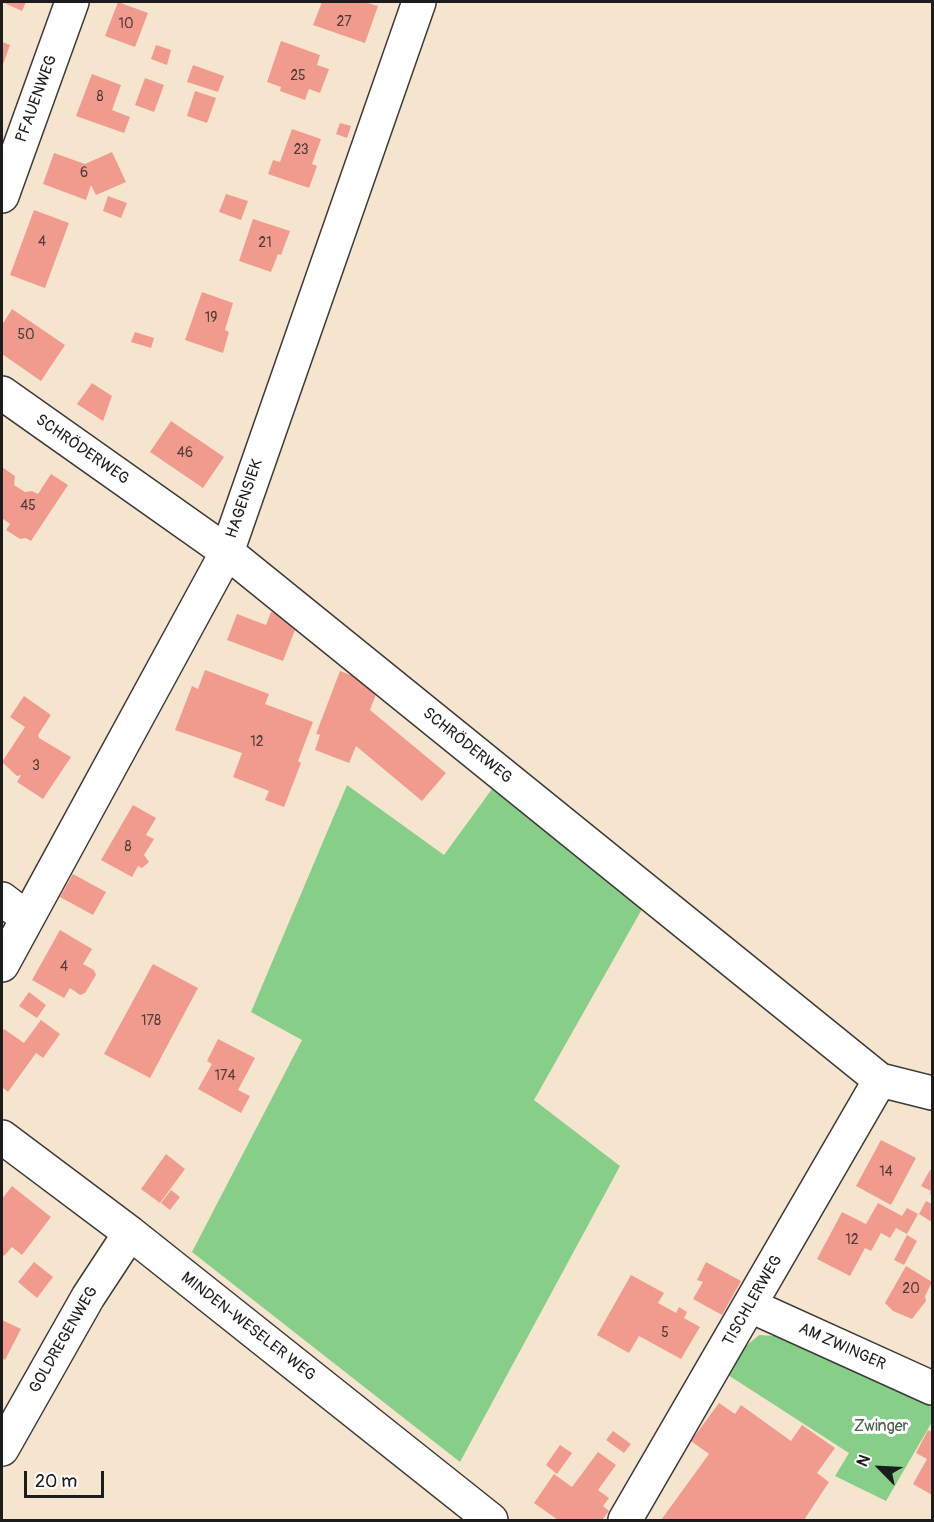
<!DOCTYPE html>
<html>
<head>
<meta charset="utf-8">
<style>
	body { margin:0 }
	#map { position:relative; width:934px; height:1522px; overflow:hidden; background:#f6e5ce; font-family:Pangolin,sans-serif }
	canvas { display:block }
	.frame { position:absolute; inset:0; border:3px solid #1c1c1c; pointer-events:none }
	.north { position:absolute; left:850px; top:1438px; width:60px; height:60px; -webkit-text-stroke:4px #fff; paint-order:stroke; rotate:294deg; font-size:16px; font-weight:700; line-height:24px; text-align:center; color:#1c1c1c }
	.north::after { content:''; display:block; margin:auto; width:21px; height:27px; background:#1c1c1c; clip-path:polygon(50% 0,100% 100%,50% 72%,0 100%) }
	.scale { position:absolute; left:24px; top:1471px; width:80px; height:27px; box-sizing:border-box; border:3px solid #1c1c1c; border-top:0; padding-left:8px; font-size:18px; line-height:21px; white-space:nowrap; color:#1c1c1c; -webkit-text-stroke:4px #fff; paint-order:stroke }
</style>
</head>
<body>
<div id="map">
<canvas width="934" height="1522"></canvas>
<div class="frame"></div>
<div class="north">N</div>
<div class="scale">20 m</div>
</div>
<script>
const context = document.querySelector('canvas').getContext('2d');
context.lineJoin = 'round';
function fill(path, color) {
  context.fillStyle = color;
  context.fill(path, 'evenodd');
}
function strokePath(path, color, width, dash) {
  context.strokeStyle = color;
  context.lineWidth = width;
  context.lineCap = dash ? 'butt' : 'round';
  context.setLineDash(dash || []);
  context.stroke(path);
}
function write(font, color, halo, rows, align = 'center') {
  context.font = font + ' Pangolin,sans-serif';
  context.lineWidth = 6;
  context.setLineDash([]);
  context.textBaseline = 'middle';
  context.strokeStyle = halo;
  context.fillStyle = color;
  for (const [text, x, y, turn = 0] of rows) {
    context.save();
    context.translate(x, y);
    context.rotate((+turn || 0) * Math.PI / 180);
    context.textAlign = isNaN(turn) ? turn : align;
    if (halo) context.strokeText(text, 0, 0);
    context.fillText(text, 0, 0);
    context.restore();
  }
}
const green = new Path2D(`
	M500,778l146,124 -112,198 86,66 -160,296 -268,-210 110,-212 -51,-28 96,-227 97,70z
	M759,1335l17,1 156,71v15l-46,79 -51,-25 14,-23 -121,-78 17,-28z`);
const building = new Path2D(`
	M2,2h24l-4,9z
	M118,2l30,11 -13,34 -30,-11z
	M322,2h42l14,4 -13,37 -52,-18z
	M281,41l39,14 -3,10 12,4 -9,24 -11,-4 -4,11 -25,-9 1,-4 -14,-5z
	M2,42l8,3 -8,22z
	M156,45l15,5 -4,15 -16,-6z
	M193,65l31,11 -6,16 -31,-10z
	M92,74l29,11 -9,25 18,7 -6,16 -48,-17z
	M145,78l19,7 -10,27 -19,-7z
	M195,91l21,7 -9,25 -20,-7z
	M340,123l11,3 -4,12 -11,-4z
	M292,129l29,10 -9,25 5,2 -8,22 -41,-14 5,-14 7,2z
	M112,152l14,30 -30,13 -5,-10 -5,15 -43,-16 11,-31 31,11z
	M226,194l22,7 -7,19 -22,-8z
	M108,196l19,7 -6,15 -18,-7z
	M34,210l35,13 -24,65 -35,-13z
	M253,219l37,12 -9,24 -3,-1 -7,18 -32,-11z
	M202,292l31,11 -8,27 4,2 -6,21 -38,-13z
	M12,309l53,36 -24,36 -39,-27v-29z
	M135,332l19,6 -3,10 -20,-6z
	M92,383l20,13 -9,25 -26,-17z
	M171,421l53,36 -21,31 -53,-36z
	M2,467l13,9 -1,9 11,7 7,-1 6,3 13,-20 17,11 -37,56 -5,-3 -6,1 -14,-9 4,-6 -8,-6z
	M271,612l27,10 -15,39 -56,-21 10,-26 29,11z
	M205,670l64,24 -4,10 48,18 -15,39 3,2 -17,44 -19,-7 4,-9 -36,-14 9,-24 -67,-23 17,-44 6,3z
	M340,671l39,15 -9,24 76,63 -24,28 -66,-55 -7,17 -34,-13 5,-15 -4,-1z
	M24,696l27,19 -13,20 1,3 32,19 -28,42 -26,-17 4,-7 -4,1 -15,-14 23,-35 -15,-10z
	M133,805l23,13 -10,17 8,4 -10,16 5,7 -7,6 -4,-2 -6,11 -31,-17z
	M73,874l33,18 -13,23 -33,-18z
	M60,930l32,19 -9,15 11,6 2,5 -11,18 -5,2 -10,-7 -6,10 -32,-18z
	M153,964l45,24 -48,90 -46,-24z
	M29,992l17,13 -9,13 -18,-12z
	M41,1020l19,14 -17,24 -7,-5 -28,39 -6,-5v-54l2,-4 20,14z
	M218,1039l37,19 -17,32 12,6 -9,17 -43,-24 14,-25 -5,-3z
	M881,1140l35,18 -25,47 -35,-19z
	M166,1154l19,15 -25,34 -19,-14z
	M930,1170l2,1v25l-2,-2 1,-3 -10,-5z
	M12,1186l39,31 -29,38 -10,-8 -8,9 -2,-2v-55z
	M171,1190l9,7 -10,13 -9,-7z
	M926,1201l6,3v18l-13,-8z
	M878,1203l24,13 5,-8 11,6 -11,20 -11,-6 -6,10 -9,-5 -10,18 -6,-3 -15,28 -33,-17 25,-47 24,12z
	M907,1235l10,6 -13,24 -10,-5z
	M34,1262l19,15 -16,21 -19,-16z
	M706,1262l35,19 -19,34 -29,-16 10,-17 -6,-2z
	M906,1266l26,16 -7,14 1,5 -14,18 -19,-8 -8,-8z
	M631,1275l33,18 -6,10 18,10 3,-6 8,5 -3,6 16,9 -19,32 -42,-23 -10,17 -32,-18z
	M2,1320l19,9 -16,31 -3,-2z
	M719,1403l16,11 6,-9 50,36 11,-16 33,23 -18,25 12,9 -25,38h-143l48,-66 -18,-13z
	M928,1430l4,2v63l-19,-11 14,-25 -11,-6z
	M613,1431l18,13 -7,9 -18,-13z
	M560,1445l12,8 -15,21 -11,-9z
	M598,1452l18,13 -18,25 11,8 -6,8 6,5 -7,9h-44l-24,-17 20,-29 18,13z`);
const minor = new Path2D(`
	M2,196l70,-194
	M2,393l225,159 653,528 52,13
	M2,899l25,19
	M2,965l225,-413 192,-550
	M2,1137l128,96 361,287
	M751,1306l181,82
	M2,1449l86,-152 42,-64
	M625,1520l255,-440`);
const numberNames = [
	["27",344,22],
	["10",126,24],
	["25",298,76],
	["8",100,97],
	["23",301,150],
	["6",84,173],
	["4",42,242],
	["21",265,243],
	["19",211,318],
	["50",26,335],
	["46",185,453],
	["45",28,506],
	["12",257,742],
	["3",36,766],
	["8",128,847],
	["4",64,967],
	["178",151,1021],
	["174",225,1076],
	["14",886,1172],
	["12",852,1240],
	["20",911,1289],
	["5",665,1333]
];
const streetNames = [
	["PFAUENWEG",37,99,-70],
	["SCHRÖDERWEG",82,450,35],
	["HAGENSIEK",245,499,-71],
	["SCHRÖDERWEG",467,746,39],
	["TISCHLERWEG",753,1301,-60],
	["MINDEN-WESELER WEG",248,1327,38],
	["GOLDREGENWEG",64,1340,-60],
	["AM ZWINGER",842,1347,24]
];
const parkNames = [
	["Zwinger",881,1427]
];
fill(green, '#87ce89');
fill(building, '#f09b8e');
strokePath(minor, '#3d3a37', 36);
strokePath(minor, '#fff', 33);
write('14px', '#513c38', null, numberNames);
write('16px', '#1c1c1c', '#fff', streetNames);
write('16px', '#476348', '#fff', parkNames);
</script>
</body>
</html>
